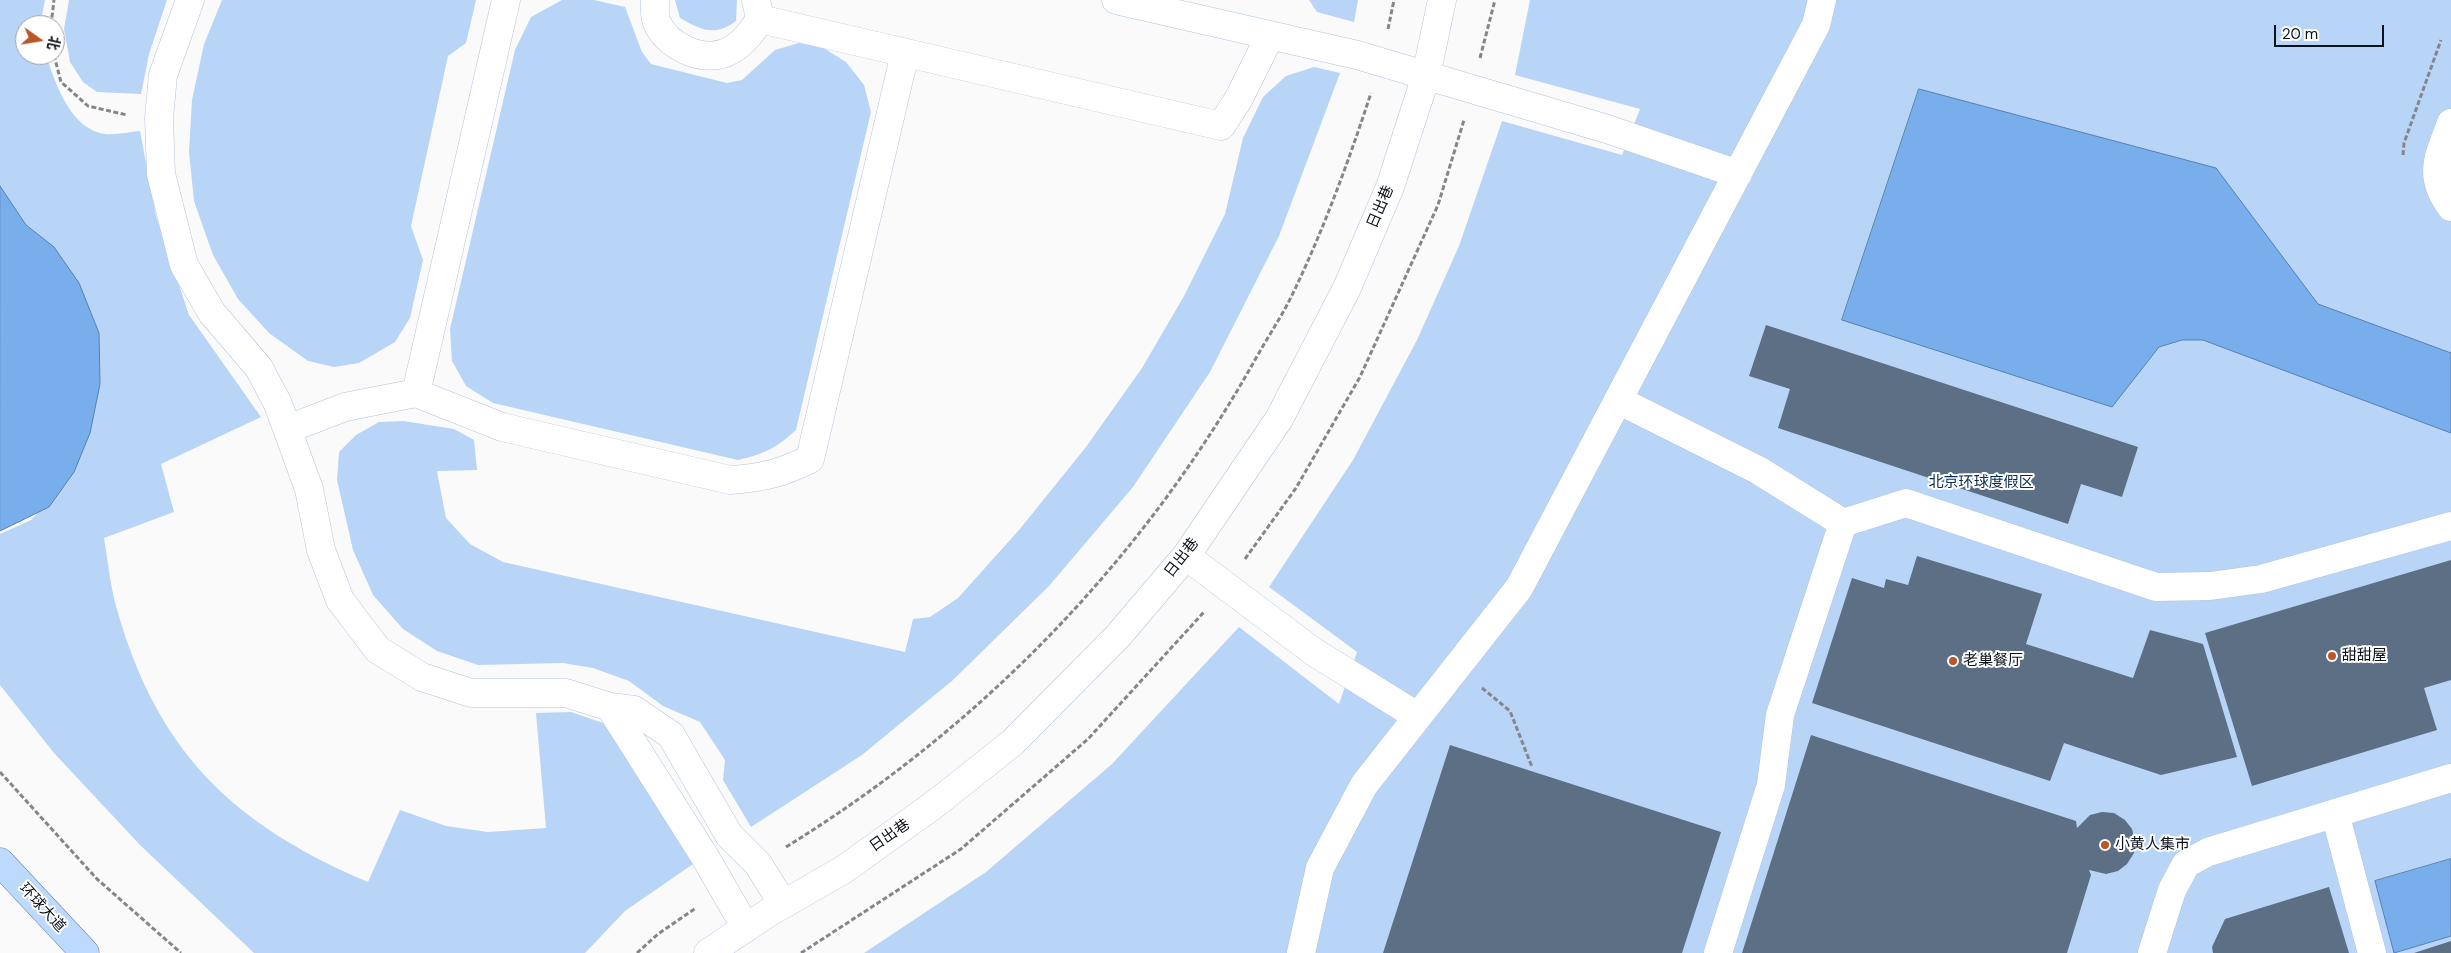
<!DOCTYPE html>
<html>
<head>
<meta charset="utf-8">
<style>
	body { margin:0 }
	#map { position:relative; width:2451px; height:953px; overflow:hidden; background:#fafafa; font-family:"DM Sans","Noto Sans SC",sans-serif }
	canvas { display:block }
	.north { position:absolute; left:15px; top:15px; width:50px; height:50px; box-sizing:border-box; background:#fff; border:1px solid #9da1a4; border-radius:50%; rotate:103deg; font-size:14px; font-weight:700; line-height:20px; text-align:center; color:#0b131b }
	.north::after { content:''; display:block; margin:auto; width:18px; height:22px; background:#bb5627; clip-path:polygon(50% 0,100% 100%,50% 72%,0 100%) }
	.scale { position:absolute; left:2274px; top:25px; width:110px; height:22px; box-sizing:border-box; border:2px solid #0b131b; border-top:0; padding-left:6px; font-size:15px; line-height:18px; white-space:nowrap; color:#0b131b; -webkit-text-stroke:4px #fff; paint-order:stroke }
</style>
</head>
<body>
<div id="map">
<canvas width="2451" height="953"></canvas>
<div class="north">北</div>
<div class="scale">20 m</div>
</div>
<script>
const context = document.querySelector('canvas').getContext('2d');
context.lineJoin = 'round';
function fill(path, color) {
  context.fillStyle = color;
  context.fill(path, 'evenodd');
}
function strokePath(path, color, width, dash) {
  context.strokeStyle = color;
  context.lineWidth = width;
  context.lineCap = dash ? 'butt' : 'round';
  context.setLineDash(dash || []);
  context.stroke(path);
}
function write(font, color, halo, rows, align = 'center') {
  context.font = font + ' "DM Sans","Noto Sans SC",sans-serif';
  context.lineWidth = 4;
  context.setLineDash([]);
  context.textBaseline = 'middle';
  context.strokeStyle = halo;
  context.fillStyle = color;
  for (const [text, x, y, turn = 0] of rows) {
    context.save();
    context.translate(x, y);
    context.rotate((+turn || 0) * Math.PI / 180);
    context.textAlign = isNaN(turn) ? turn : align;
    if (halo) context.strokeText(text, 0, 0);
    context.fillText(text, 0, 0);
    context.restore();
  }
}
const green = new Path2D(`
	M0,0h45l-5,25h-15v30h21c9,28 25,75 59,79 11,1 24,-2 35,-3l16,85 33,99 72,102 -100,47 13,48 -70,26c4,23 6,46 12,68 40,144 115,218 252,276l32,-72 46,16 42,6 58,-4 -10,-115 35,-1 32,11 27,36 66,103 -71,49 -40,42h-331l-114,-108 -86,-92 -54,-68v-151l31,-14 36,-39 -67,-275z
	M69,0h98l-18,54 -8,40 -44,-2 -14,-10 -13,-20 -6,-33z
	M222,0h254l-10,43 -18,13 -37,170 12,34 -13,58 -15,24 -36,21 -25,4 -26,-6 -39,-28 -31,-34 -25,-44 -19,-54 -5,-49 3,-52 12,-56z
	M562,0h32l31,7 17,45 9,12 76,19 15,-3 33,-30 24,-7 23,4 24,15 18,23 7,27 -75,318c-20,18 -31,24 -58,30l-245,-57 -27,-17 -14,-25 -2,-32 65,-279 16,-33z
	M675,0h62l-1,21c-21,16 -35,9 -56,-3z
	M1309,0h49l-4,22 -37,-10z
	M1530,0h921v953h-1587l122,-81 126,-108 127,-137 100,77 18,-52 -88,-65 84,-127 64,-120 42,-94 43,-125 120,34 18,-46 -125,-34z
	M1314,67l26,6 -61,163 -69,136 -77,115 -84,99 -96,94 -91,75 -111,72 -28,-47 2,-20 -25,-38 -37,-16 -34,-25 -36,-13 -30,-5 -85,2 -41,-14 -34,-22 -30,-34 -20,-45 -16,-70 2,-28 17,-17 23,-13 24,-1 51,8 20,11 3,30 -40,1 9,47 24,26 33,18 402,90 8,-33 17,-2 28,-19 61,-68 67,-83 56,-79 42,-72 41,-82 18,-76 20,-41 23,-21z`);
const water = new Path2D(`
	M1919,89l297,79 102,136 133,49v80l-248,-93h-21l-23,7 -47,60 -270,-87z
	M0,186l26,39 28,22 25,36 20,50 1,51 -10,49 -16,39 -25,35 -49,24z
	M2451,859v77l-57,17 -19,-72z`);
const building = new Path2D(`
	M1766,325l372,122 -16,50 -41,-13 -13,40 -290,-96 12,-39 -41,-13z
	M1917,556l125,38 -16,50 107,34 17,-48 53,14 34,113 -76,18 -97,-32 -14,38 -238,-78 40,-125 32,10 2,-9 22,6z
	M2451,560v120l-27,8 13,42 -185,56 -47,-153z
	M1811,735l265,86 1,7 13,-13 12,-3 12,1 11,7 7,9 3,12 -1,12 -7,11 -9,7 -12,3 -17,-4 2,5 -24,78h-325z
	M1450,745l271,87 -39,121h-299z
	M2329,887l20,66h-136l-1,-6 13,-28z
	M2451,941v12h-37z`);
const path = new Path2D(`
	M51,25l3,-25
	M1388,29l6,-29
	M54,55l7,27 27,24 39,9
	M1480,58l15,-58
	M2403,155l1,-12 37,-103
	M1245,559l51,-71 64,-111 78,-172 26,-85
	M1482,688l28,23 22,56
	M0,772l97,107 84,74
	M786,847c196,-121 358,-288 470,-489 13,-23 28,-45 39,-69 30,-63 54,-129 76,-196
	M637,953l21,-19 38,-26
	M801,953l160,-104 127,-110 116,-127`);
const minor = new Path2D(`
	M190,0l-27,75 -4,43 2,56 23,91 28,48 47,55 19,36 31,85 12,61 19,50 38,50 44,27 49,16h95l44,14
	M655,0c0,7 -1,17 2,23 11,23 43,39 68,30 17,-7 26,-20 35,-34l-4,-19
	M1116,0l241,55 250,74 131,45
	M760,19l461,107 17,-26 32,-64
	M2451,123c-12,33 -24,52 0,84
	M416,393l86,34 228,53c32,-2 52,-7 80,-21l95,-406
	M1618,400l140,70 85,53 63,-20 250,84 54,-1 51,-7 190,-53
	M288,429l57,-22 71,-14 90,-393
	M1186,556l128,96 103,64
	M2335,813l37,140
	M746,928l-41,-71 -95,-150 24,3 37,25 58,100 29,29 25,40
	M708,953l60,-40 75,-43 92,-66 78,-62 105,-106 68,-80 93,-137 68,-131 43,-101 36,-111 16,-76
	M1301,953l19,-85 44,-83 155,-197 297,-563 6,-25
	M1718,953l53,-168 9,-70 63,-192
	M2152,953l20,-63 14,-26 22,-12 243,-74`);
const major = new Path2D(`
	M0,862l85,91`);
const markers = [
	[2332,656,5,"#bb5627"],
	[1953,661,5,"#bb5627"],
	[2105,845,5,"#bb5627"]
];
const streetNames = [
	["日出巷",1381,207,-67],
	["日出巷",1182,558,-52],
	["日出巷",890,836,-35],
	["环球大道",42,908,47]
];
const parkNames = [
	["北京环球度假区",1981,483]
];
const poiNames = [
	["甜甜屋",2342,656],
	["老巢餐厅",1963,661],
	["小黄人集市",2115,845]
];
fill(green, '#b8d5f7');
fill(water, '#79aeed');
strokePath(water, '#5880ae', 1);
fill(building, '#5d6f85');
strokePath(minor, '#b1c5dd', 29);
strokePath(major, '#6285ad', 29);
strokePath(path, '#83878b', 3, [5, 2.5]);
strokePath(minor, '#fff', 28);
strokePath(major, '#bddafd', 28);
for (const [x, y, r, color] of markers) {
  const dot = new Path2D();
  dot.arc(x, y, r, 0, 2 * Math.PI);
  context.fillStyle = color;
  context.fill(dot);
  strokePath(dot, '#fff', 2);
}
write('15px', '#0b131b', '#fff', streetNames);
write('15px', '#052c53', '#fff', parkNames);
write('15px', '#0b131b', '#fff', poiNames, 'left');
</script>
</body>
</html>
